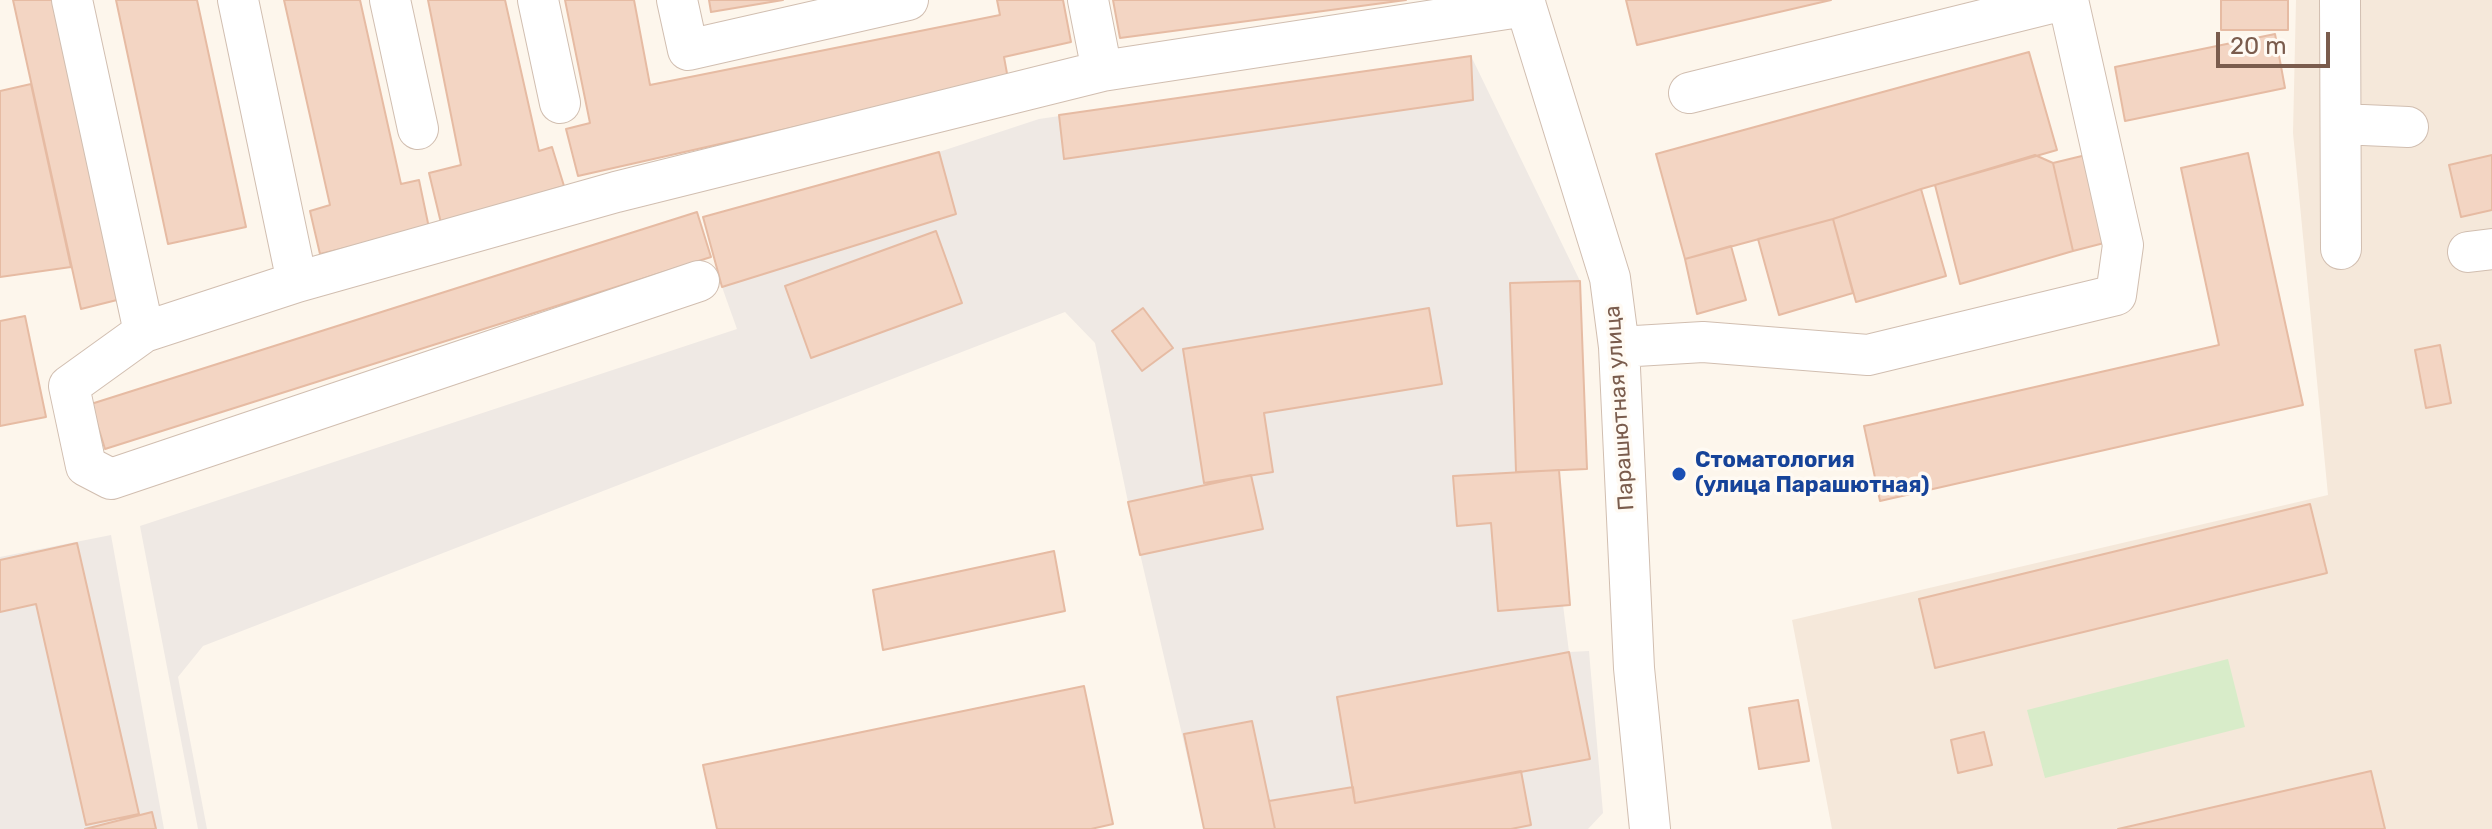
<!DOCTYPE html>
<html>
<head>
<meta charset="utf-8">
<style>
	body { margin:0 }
	#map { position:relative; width:2492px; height:829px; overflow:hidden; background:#fdf6ec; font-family:Rubik,sans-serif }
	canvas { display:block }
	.scale { position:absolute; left:2216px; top:32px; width:114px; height:36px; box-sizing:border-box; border:4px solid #7a5c4d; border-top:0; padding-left:10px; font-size:24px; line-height:28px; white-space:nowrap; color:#7a5c4d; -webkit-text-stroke:6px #fffaf3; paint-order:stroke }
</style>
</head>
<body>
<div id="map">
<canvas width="2492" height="829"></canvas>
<div class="scale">20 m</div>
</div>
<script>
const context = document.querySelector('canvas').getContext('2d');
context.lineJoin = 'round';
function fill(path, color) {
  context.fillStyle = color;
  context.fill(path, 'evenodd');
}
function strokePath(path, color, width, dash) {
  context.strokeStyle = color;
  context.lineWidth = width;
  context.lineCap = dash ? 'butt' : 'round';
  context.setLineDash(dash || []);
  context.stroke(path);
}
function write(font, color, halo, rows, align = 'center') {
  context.font = font + ' Rubik,sans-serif';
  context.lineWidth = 7;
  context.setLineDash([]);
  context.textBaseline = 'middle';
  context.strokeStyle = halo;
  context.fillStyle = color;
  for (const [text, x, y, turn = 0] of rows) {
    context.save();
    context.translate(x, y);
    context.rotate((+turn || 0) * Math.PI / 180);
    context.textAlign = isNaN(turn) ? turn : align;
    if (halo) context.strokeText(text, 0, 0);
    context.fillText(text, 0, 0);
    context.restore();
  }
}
const residential = new Path2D(`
	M2296,0h196v829h-660l-40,-209 536,-125 -35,-362z`);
const industrial = new Path2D(`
	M1471,56l109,225 7,188 -28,2 11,134h-7l6,47 20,-1 14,162 -15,16h-384l-76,-327 -33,-159 -30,-31 -862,334 -25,31 29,152h-9l-58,-303 597,-197 -15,-42 -19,-70 236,-65 100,-33z
	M111,535l53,294h-164v-272z`);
const green = new Path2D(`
	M2228,659l17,68 -200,51 -18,-68z`);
const building = new Path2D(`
	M13,0h40l64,300 -36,9z
	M116,0h81l49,227 -78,17z
	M284,0h76l41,184 18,-4 10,48 -109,26 -10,-43 20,-6z
	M428,0h77l34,151 13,-4 12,39 -123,37 -12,-50 32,-8z
	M565,0h69l16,85 350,-70 -3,-15h66l8,42 -67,15 4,22 -430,97 -12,-47 24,-6z
	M709,0h74l-72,12z
	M1113,0h293l-286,38z
	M1626,0h205l-194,45z
	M2221,0h67v30h-67z
	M2275,34l10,54 -160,33 -10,-54z
	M2029,52l28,98 -136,39 -88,30 -148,40 -29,-105z
	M1471,56l2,44 -409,59 -5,-44z
	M31,84l40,183 -71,10v-186z
	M939,152l17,62 -234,73 -19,-70z
	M2248,153l55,252 -423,96 -16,-75 355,-81 -38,-177z
	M2035,155l18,8 20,88 -113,33 -25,-99z
	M2086,155l22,87 -35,9 -20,-88z
	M2492,155v55l-31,7 -12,-52z
	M1921,189l25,87 -90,26 -23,-83z
	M697,212l14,45 -606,192 -14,-45z
	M1833,219l20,74 -74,22 -21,-76z
	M936,231l26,72 -151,55 -26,-72z
	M1731,246l15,54 -49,14 -12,-55z
	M1580,281l7,188 -71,3 -6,-189z
	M1143,308l30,40 -31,23 -30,-40z
	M1429,308l13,76 -178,29 9,59 -69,11 -21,-134z
	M25,316l21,101 -46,9v-105z
	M2440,345l11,58 -25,5 -11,-58z
	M1559,470l11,135 -72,6 -7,-88 -34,3 -4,-50z
	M1251,475l12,54 -123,26 -12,-53z
	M2310,504l17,69 -392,95 -16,-69z
	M77,543l62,271 -53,11 -50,-221 -36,8v-52z
	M1054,551l11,60 -182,39 -10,-60z
	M1569,652l21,107 -235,44 -18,-106z
	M1084,686l29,138 -22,5h-374l-14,-64z
	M1798,700l11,61 -50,8 -10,-61z
	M1252,721l23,108h-71l-20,-95z
	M1984,732l8,33 -34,8 -7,-33z
	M1521,771l10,54 -20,4h-236l-6,-28 84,-14 2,16z
	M2371,771l14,58h-267z
	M152,812l4,17h-71z`);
const minor = new Path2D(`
	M72,0l72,332
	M238,0l59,282
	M390,0l28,129
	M538,0l22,103
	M677,0l11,50 220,-50
	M1088,0l14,71
	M1524,0l86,278 9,69 15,321 16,161
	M2340,0l1,249
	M1689,93l374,-93
	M2341,124l67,3
	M2468,252l24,-3
	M699,281l-588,198 -25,-13 -17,-80 75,-54 153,-50 319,-90 486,-121 424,-65
	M1619,347l84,-5 165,13 248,-60 7,-50 -55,-245`);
const markers = [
	[1679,474,8,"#1a4fb4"]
];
const streetNames = [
	["Парашютная улица",1620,408,-94]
];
const transitNames = [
	["Стоматология",1695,461],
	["(улица Парашютная)",1695,486]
];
fill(residential, '#f5e8da');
fill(industrial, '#efe9e4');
fill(green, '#d8ecc9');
fill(building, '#f3d5c3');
strokePath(building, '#e6bba3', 2);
strokePath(minor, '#d1beb0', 42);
strokePath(minor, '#fff', 40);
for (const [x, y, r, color] of markers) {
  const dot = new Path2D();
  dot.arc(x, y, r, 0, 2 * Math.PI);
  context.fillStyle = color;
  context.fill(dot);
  strokePath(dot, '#fffaf3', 3);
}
write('22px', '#7a5c4d', '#fffaf3', streetNames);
write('bold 22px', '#164399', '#fffaf3', transitNames, 'left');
</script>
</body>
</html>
